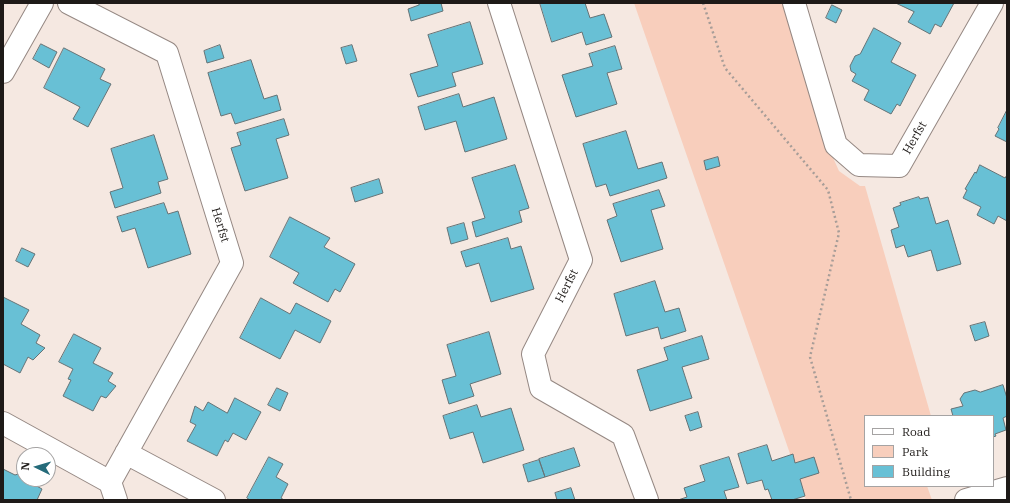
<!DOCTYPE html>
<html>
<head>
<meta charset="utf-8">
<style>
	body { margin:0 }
	#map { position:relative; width:1010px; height:503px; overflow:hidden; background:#f5e8e1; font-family:"IBM Plex Serif",serif }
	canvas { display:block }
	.frame { position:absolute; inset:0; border:4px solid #1e1a18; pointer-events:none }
	.legend { position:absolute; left:864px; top:415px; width:130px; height:72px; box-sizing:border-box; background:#fff; border:1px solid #a5a3a3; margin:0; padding:5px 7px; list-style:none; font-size:12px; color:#1e1a18 }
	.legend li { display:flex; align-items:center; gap:8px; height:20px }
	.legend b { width:20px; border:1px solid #a5a3a3 }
	.north { position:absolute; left:16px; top:447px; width:40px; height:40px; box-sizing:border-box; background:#fff; border:1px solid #a5a3a3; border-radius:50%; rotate:275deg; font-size:11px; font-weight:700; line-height:16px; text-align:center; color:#1e1a18 }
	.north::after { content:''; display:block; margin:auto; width:14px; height:18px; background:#256b7a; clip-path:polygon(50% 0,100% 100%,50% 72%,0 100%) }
</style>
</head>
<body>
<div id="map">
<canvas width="1010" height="503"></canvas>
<div class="frame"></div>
<ul class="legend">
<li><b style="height:5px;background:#fff"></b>Road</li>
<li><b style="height:11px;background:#f8cebc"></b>Park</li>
<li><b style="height:11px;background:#68c0d5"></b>Building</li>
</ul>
<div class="north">N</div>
</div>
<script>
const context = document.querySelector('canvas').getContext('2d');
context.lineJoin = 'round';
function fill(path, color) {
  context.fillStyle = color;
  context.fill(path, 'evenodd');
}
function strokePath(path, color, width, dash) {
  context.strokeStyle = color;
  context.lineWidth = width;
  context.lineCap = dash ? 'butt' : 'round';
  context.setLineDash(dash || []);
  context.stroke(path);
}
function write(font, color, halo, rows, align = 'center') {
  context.font = font + ' "IBM Plex Serif",serif';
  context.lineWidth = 4;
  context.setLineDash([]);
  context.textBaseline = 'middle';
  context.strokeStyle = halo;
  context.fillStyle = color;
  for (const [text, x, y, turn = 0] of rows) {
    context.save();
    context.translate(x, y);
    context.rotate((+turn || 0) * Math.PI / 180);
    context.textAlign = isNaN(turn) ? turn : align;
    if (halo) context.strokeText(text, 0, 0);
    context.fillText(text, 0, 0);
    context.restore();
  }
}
const green = new Path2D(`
	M634,3h148l44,139 13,29 21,15h5l66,230h-66v70h62l5,14h-126z`);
const building = new Path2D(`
	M418,3h23l2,8 -32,10 -3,-12 11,-4z
	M540,3h45l5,15 14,-4 8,23 -26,8 -4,-13 -30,10z
	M896,3h58l-13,24 -6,-3 -5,10 -22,-12 6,-10z
	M832,5l10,5 -6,13 -10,-5z
	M470,22l13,42 -31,9 4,13 -38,11 -8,-23 28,-8 -10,-31z
	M874,28l27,15 -10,19 25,13 -16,31 -3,-2 -6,10 -27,-14 5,-10 -17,-9 4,-7 -5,-3 -1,-5 5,-10 5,-2z
	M41,44l16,8 -8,16 -16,-9z
	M220,45l4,13 -17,5 -3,-12z
	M352,45l5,16 -11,3 -5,-16z
	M615,46l7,23 -15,4 10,31 -41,13 -14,-42 31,-9 -4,-12z
	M64,48l41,21 -5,10 11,5 -23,43 -15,-8 7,-12 -36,-19z
	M251,60l13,39 13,-4 4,15 -46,14 -4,-11 -10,3 -13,-43z
	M459,94l4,13 31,-10 13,42 -42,13 -9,-31 -31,9 -7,-23z
	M1007,110v32l-12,-6 4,-7 -1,-1z
	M284,119l5,16 -13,4 12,39 -43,13 -14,-43 10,-3 -4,-12z
	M626,131l12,38 24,-7 5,16 -57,18 -4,-12 -10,3 -13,-43z
	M154,135l14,44 -10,3 3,11 -46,15 -5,-16 13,-4 -12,-39z
	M718,157l2,9 -14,4 -2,-9z
	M515,165l14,43 -10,3 3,11 -46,15 -4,-15 13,-4 -13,-40z
	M980,165l25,13 2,-3v46l-9,-5 -4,8 -17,-9 4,-8 -18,-9 4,-8 -2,-1 10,-17 1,1z
	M379,179l4,14 -28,9 -4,-14z
	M659,190l6,16 -14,4 12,39 -42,13 -14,-42 10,-4 -4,-12z
	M919,197l1,2 8,-2 8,27 12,-4 13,44 -24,7 -6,-21 -23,7 -4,-12 -8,3 -5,-18 8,-3 -6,-19 8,-3 -1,-2z
	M164,203l4,11 10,-3 13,43 -43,14 -13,-40 -13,4 -5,-15z
	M290,217l40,21 -6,9 31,17 -15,28 -5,-3 -7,13 -35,-19 6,-10 -29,-16z
	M464,223l4,16 -17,5 -4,-16z
	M508,238l3,11 10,-3 13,43 -43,13 -12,-39 -13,4 -5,-15z
	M22,248l13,6 -7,13 -12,-6z
	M655,281l10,31 14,-4 7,23 -25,8 -3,-12 -32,9 -12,-42z
	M3,297l26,13 -8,14 19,11 -4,8 9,5 -12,12 -5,-3 -8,16 -17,-9z
	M261,298l29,16 6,-11 35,18 -11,22 -25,-13 -15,29 -40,-21z
	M985,322l4,14 -14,5 -5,-15z
	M489,332l12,42 -31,10 4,12 -25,8 -7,-24 14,-4 -9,-31z
	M74,334l27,14 -8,15 20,10 -5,8 8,5 -10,12 -5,-2 -8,15 -30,-15 8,-16 -3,-1 5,-10 -14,-7z
	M702,336l7,23 -27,8 10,31 -42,13 -13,-41 31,-10 -4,-12z
	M1003,385l4,13v18l-4,2 3,12 -11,4 1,2 -3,1v-21h-40l-2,-7 12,-3 -3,-7 4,-6 11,-3 5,2z
	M277,388l11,5 -8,18 -12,-6z
	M235,398l26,14 -15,28 -13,-7 -5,9 -3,-2 -8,16 -30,-15 9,-16 -6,-3 5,-16 8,5 5,-9 19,11z
	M477,405l4,12 30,-9 13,42 -41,13 -10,-31 -23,7 -7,-23z
	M698,412l4,15 -12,4 -5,-15z
	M767,445l5,16 21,-7 2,9 19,-6 5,16 -19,6 5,17 -13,4h-20l-4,-11 -3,1 -3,-10 -15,4 -9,-30z
	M574,448l6,18 -35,11 -6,-18z
	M269,457l14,7 -7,13 12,7 -7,14 3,2h-34l-3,-2z
	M729,457l10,30 -15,4 3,9h-49l9,-3 -3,-9 21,-7 -5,-15z
	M539,460l6,17 -17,5 -5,-17z
	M3,469l12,6 9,-3v7l18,10 -5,11h-34z
	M571,488l4,12h-18l-2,-7z`);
const path = new Path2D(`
	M703,3l22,65 103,122 11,43 -29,124 41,143`);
const street = new Path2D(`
	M69,3l98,50 65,210 -122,219
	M499,3l82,257 -48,94 8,34 82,47 24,65
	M794,3l42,142 23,20 40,1 93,-163
	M3,72l39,-69
	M3,423l107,59 6,18
	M126,453l88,47
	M966,500l41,-12`);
const streetNames = [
	["Herfst",915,138,-60],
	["Herfst",220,225,73],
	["Herfst",567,286,-63]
];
fill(green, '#f8cebc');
fill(building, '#68c0d5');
strokePath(building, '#657376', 1);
strokePath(street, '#958883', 24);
strokePath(path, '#a79d98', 2.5, [2, 3]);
strokePath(street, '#fff', 22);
write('12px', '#1e1a18', '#fff', streetNames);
</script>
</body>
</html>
